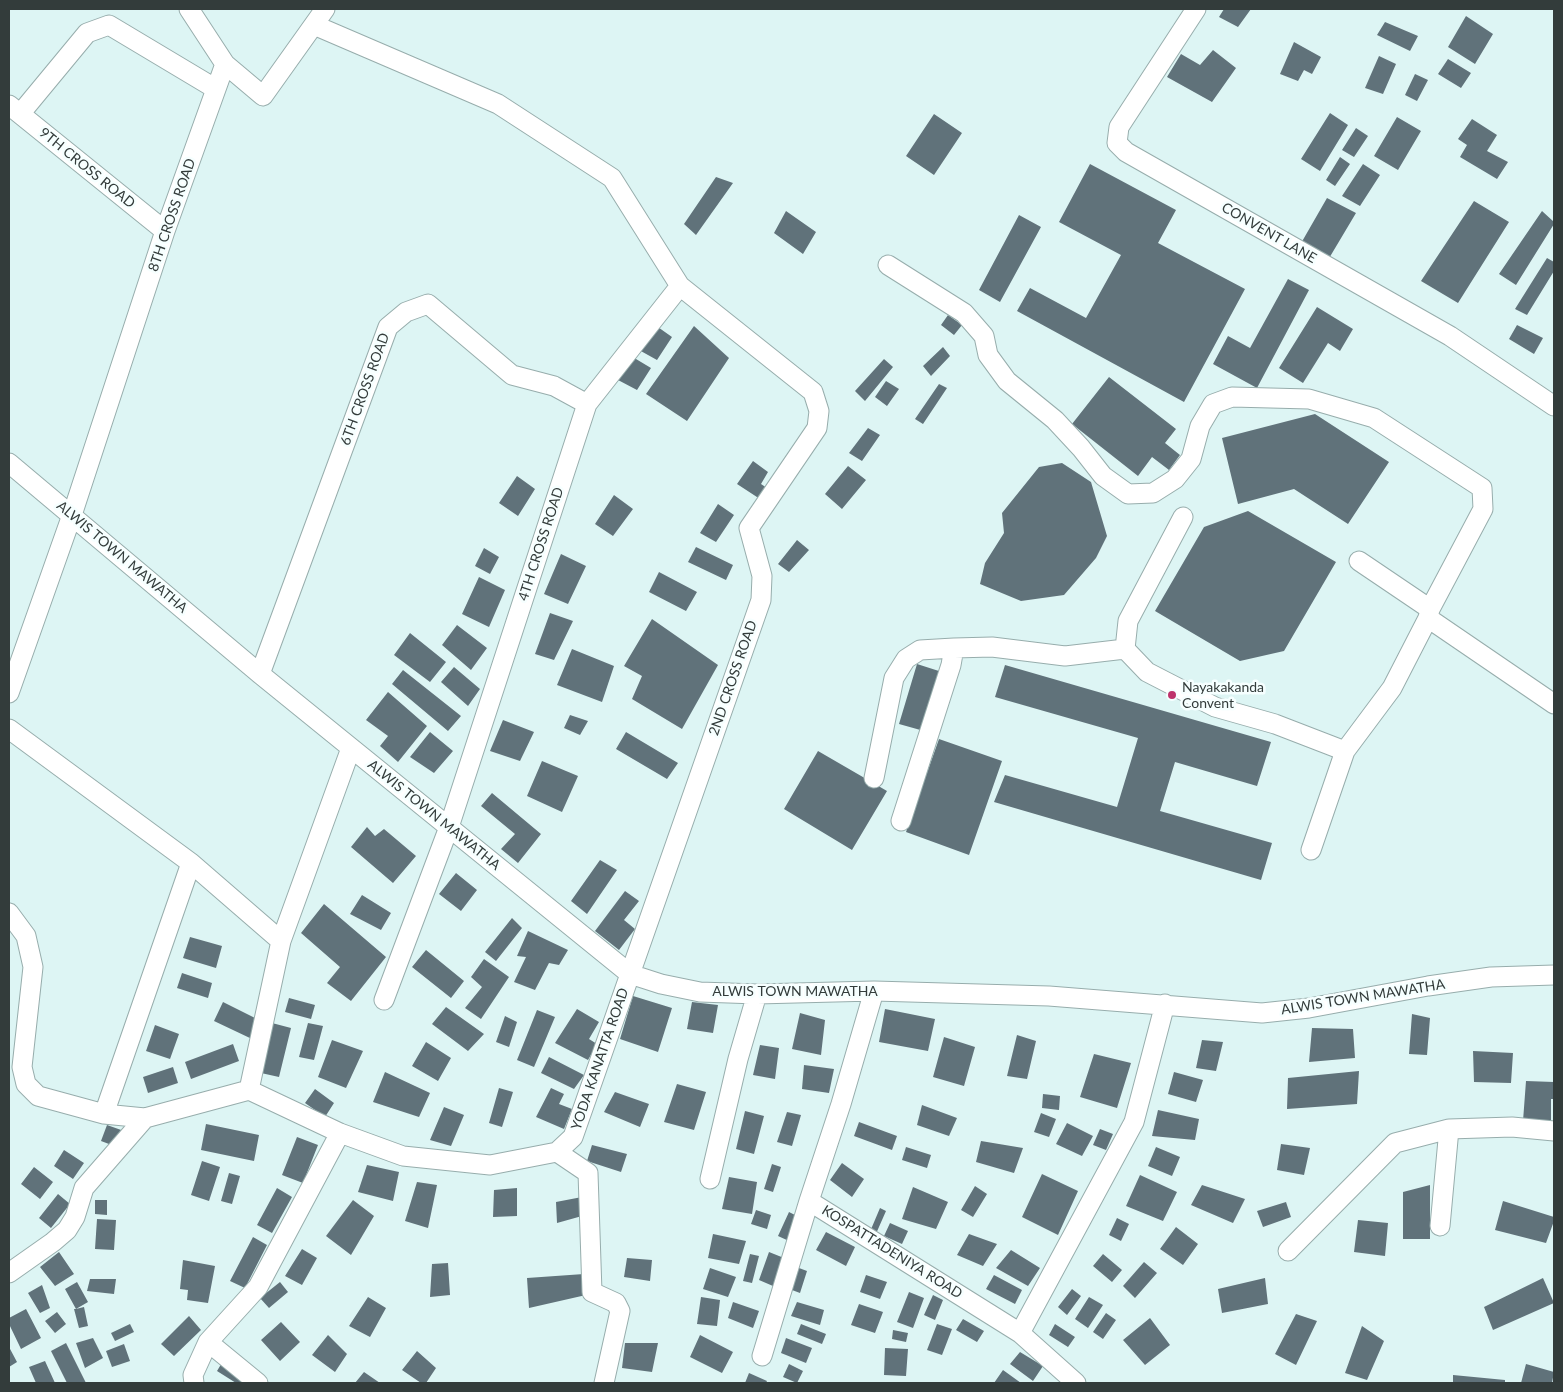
<!DOCTYPE html>
<html>
<head>
<meta charset="utf-8">
<style>
	body { margin:0 }
	#map { position:relative; width:1563px; height:1392px; overflow:hidden; background:#ddf5f4; font-family:Lato,sans-serif }
	canvas { display:block }
	.frame { position:absolute; inset:0; border:10px solid #333c3b; pointer-events:none }
</style>
</head>
<body>
<div id="map">
<canvas width="1563" height="1392"></canvas>
<div class="frame"></div>
</div>
<script>
const context = document.querySelector('canvas').getContext('2d');
context.lineJoin = 'round';
function fill(path, color) {
  context.fillStyle = color;
  context.fill(path, 'evenodd');
}
function strokePath(path, color, width, dash) {
  context.strokeStyle = color;
  context.lineWidth = width;
  context.lineCap = dash ? 'butt' : 'round';
  context.setLineDash(dash || []);
  context.stroke(path);
}
function write(font, color, halo, rows, align = 'center') {
  context.font = font + ' Lato,sans-serif';
  context.lineWidth = 5;
  context.setLineDash([]);
  context.textBaseline = 'middle';
  context.strokeStyle = halo;
  context.fillStyle = color;
  for (const [text, x, y, turn = 0] of rows) {
    context.save();
    context.translate(x, y);
    context.rotate((+turn || 0) * Math.PI / 180);
    context.textAlign = isNaN(turn) ? turn : align;
    if (halo) context.strokeText(text, 0, 0);
    context.fillText(text, 0, 0);
    context.restore();
  }
}
const building = new Path2D(`
	M1224,9h27l-13,18 -19,-10z
	M1466,16l27,18 -18,30 -27,-17z
	M1385,22l33,14 -8,15 -33,-16z
	M1294,42l27,15 -9,17 -8,-4 -6,11 -18,-7z
	M1213,50l23,18 -24,34 -45,-25 14,-23 19,11z
	M1379,56l17,8 -13,30 -18,-6z
	M1448,59l23,14 -10,15 -23,-14z
	M1415,74l13,6 -11,21 -12,-6z
	M1330,113l18,12 -28,46 -19,-12z
	M934,114l28,19 -28,42 -28,-19z
	M1397,117l24,14 -23,39 -24,-14z
	M1472,119l25,16 -10,16 21,11 -11,17 -37,-22 7,-12 -9,-6z
	M1356,128l12,8 -14,21 -12,-7z
	M1340,157l10,7 -15,22 -9,-6z
	M1090,164l86,46 -18,33 87,46 -61,113 -167,-91 13,-23 56,30 35,-63 -62,-33z
	M1363,164l17,11 -20,31 -18,-10z
	M716,177l17,6 -37,52 -12,-11z
	M1327,198l29,15 -28,47 -28,-15z
	M1474,201l35,21 -51,81 -37,-22z
	M786,211l30,21 -13,22 -29,-21z
	M1542,211l12,11v2l-38,61 -17,-11z
	M1019,215l22,12 -41,75 -21,-12z
	M1547,258l7,4v9l-27,44 -12,-6z
	M1288,279l21,11 -52,98 -44,-24 15,-28 22,12z
	M1317,307l36,22 -13,22 -12,-8 -25,40 -24,-15z
	M948,315l14,10 -8,10 -13,-10z
	M655,325l17,12 -15,23 -18,-10z
	M1517,325l26,13 -9,16 -25,-15z
	M694,326l35,32 -42,63 -41,-27z
	M943,347l7,9 -19,20 -8,-10z
	M631,356l20,12 -14,22 -19,-10z
	M884,359l9,8 -28,34 -10,-10z
	M1109,377l67,52 -11,14 15,12 -11,15 -17,-13 -14,19 -66,-52z
	M886,381l13,8 -12,17 -12,-9z
	M939,384l8,4 -24,36 -8,-5z
	M1315,414l74,48 -41,62 -54,-35 -56,15 -16,-66z
	M868,428l12,7 -18,26 -13,-8z
	M753,461l15,11 -7,12 6,4 -7,11 -23,-15z
	M1062,463l29,19 16,54 -11,22 -32,37 -43,6 -41,-17 5,-21 19,-30 -2,-20 37,-46z
	M848,466l18,14 -24,29 -17,-15z
	M517,476l18,13 -17,27 -19,-13z
	M614,495l19,14 -20,27 -18,-12z
	M718,504l16,11 -18,27 -16,-9z
	M1248,511l88,51 -52,89 -44,10 -85,-50 49,-84z
	M797,540l12,10 -20,22 -11,-8z
	M696,547l37,18 -7,15 -38,-18z
	M484,548l15,9 -9,17 -15,-8z
	M561,554l25,12 -18,38 -24,-10z
	M659,572l38,20 -11,19 -37,-19z
	M479,577l26,13 -16,37 -27,-13z
	M550,613l23,8 -19,39 -19,-6z
	M652,619l66,46 -36,64 -50,-30 10,-23 -18,-10z
	M457,625l30,23 -16,22 -29,-25z
	M410,633l36,29 -16,20 -36,-27z
	M572,649l42,17 -12,36 -45,-17z
	M917,664l25,8 -18,59 -25,-7z
	M1005,665l266,77 -14,44 -82,-24 -15,49 112,32 -11,37 -267,-78 11,-27 112,32 21,-69 -143,-41z
	M454,667l26,22 -12,17 -27,-24z
	M403,670l58,46 -13,15 -56,-47z
	M388,692l39,34 -29,36 -18,-16 8,-10 -22,-16z
	M570,715l18,6 -8,14 -16,-7z
	M503,720l31,12 -14,29 -30,-10z
	M430,732l23,19 -19,22 -24,-16z
	M626,732l52,31 -11,16 -51,-30z
	M939,739l63,22 -33,94 -63,-23z
	M818,751l69,40 -35,59 -68,-41z
	M542,761l36,15 -16,36 -35,-16z
	M492,793l49,41 -23,29 -17,-14 14,-15 -34,-28z
	M367,827l8,9 9,-7 32,27 -23,27 -42,-36z
	M600,860l17,10 -30,44 -16,-13z
	M456,873l21,17 -16,21 -22,-17z
	M625,891l14,10 -15,19 11,9 -16,21 -24,-19z
	M362,895l29,18 -10,17 -31,-16z
	M324,904l62,53 -35,44 -24,-18 13,-16 -39,-34z
	M512,918l10,10 -26,33 -11,-9z
	M528,931l40,19 -9,15 -10,-2 -14,27 -21,-8 12,-25 -9,-1z
	M190,937l32,9 -6,22 -33,-10z
	M426,950l38,31 -13,17 -39,-31z
	M484,959l25,18 -28,42 -16,-11 17,-21 -11,-10z
	M182,973l30,10 -4,15 -31,-10z
	M633,996l39,12 -14,44 -38,-13z
	M289,998l26,7 -4,14 -26,-7z
	M223,1002l38,19 -9,18 -38,-18z
	M692,1002l26,3 -5,28 -26,-4z
	M446,1007l38,27 -16,17 -36,-27z
	M577,1009l22,13 -10,17 8,5 -9,16 -33,-17z
	M885,1009l50,10 -7,32 -49,-9z
	M537,1010l18,7 -21,50 -17,-7z
	M800,1013l25,7 -4,35 -29,-6z
	M1412,1014l18,4 -3,37 -18,-1z
	M505,1016l12,6 -8,25 -13,-5z
	M272,1023l19,5 -12,49 -18,-4z
	M308,1023l15,3 -9,34 -15,-3z
	M155,1025l24,9 -9,25 -24,-8z
	M1312,1028l41,1 2,29 -46,4z
	M1017,1035l19,6 -9,38 -20,-3z
	M944,1037l31,10 -11,39 -31,-9z
	M332,1040l31,11 -17,37 -28,-11z
	M1202,1040l21,2 -7,29 -20,-3z
	M426,1042l25,16 -13,23 -26,-15z
	M233,1044l6,17 -48,18 -6,-17z
	M760,1045l19,3 -4,31 -22,-4z
	M1473,1051l40,2 -2,30 -37,-1z
	M1094,1054l37,9 -14,45 -37,-11z
	M549,1057l35,18 -10,14 -33,-16z
	M804,1065l30,4 -5,24 -27,-4z
	M173,1067l5,16 -30,10 -5,-16z
	M1359,1071l-2,33 -70,5 1,-31z
	M385,1072l45,21 -11,24 -46,-15z
	M1174,1072l29,8 -7,22 -28,-8z
	M1526,1081l28,1v17h-3v21l-28,1z
	M677,1084l29,8 -12,38 -30,-8z
	M499,1088l14,4 -11,35 -13,-4z
	M551,1088l13,6 -5,10 13,5 -8,20 -28,-12z
	M315,1089l19,14 -9,14 -20,-14z
	M615,1092l34,12 -9,23 -36,-15z
	M1043,1094l17,2 -1,14 -17,-2z
	M922,1105l35,13 -8,18 -32,-11z
	M444,1107l20,8 -13,31 -21,-6z
	M1158,1110l41,9 -4,21 -43,-4z
	M745,1111l19,5 -10,38 -18,-5z
	M787,1112l14,3 -9,31 -15,-4z
	M1041,1113l15,6 -7,18 -15,-5z
	M859,1122l38,14 -5,14 -38,-14z
	M1067,1123l26,13 -11,20 -26,-12z
	M206,1124l53,11 -5,26 -53,-11z
	M107,1125l17,6 -7,16 -16,-6z
	M1100,1129l13,5 -7,16 -13,-5z
	M297,1137l21,8 -15,38 -21,-8z
	M981,1141l42,7 -9,25 -38,-11z
	M1281,1144l29,4 -6,27 -27,-5z
	M592,1145l35,9 -6,18 -34,-11z
	M906,1147l25,8 -4,13 -25,-8z
	M1156,1147l24,10 -8,19 -24,-10z
	M64,1150l20,13 -11,16 -19,-13z
	M202,1161l18,6 -11,34 -18,-6z
	M842,1163l22,16 -12,18 -22,-17z
	M772,1164l9,3 -8,25 -9,-3z
	M367,1165l32,7 -6,29 -35,-9z
	M34,1167l19,15 -13,17 -19,-15z
	M229,1173l11,3 -8,28 -11,-3z
	M1042,1174l36,17 -20,44 -36,-18z
	M1140,1175l37,17 -14,29 -37,-15z
	M729,1177l28,5 -5,32 -30,-5z
	M417,1182l20,3 -9,43 -23,-7z
	M1202,1185l43,14 -12,24 -42,-18z
	M1430,1185v54h-27v-47z
	M975,1186l12,8 -14,23 -12,-7z
	M913,1187l35,15 -12,27 -34,-10z
	M277,1188l15,9 -20,36 -15,-8z
	M517,1188v28l-24,1 1,-27z
	M58,1194l12,10 -19,24 -12,-10z
	M582,1197v19l-25,7 -1,-21z
	M95,1200h12v15l-12,-1z
	M353,1200l21,16 -23,39 -25,-19z
	M1503,1201l51,16v4l-8,22 -51,-13z
	M1286,1202l5,15 -28,10 -6,-16z
	M880,1208l6,3 -11,25 -6,-2z
	M756,1210l15,5 -4,14 -16,-5z
	M789,1212l10,5 -10,24 -11,-5z
	M1117,1218l12,6 -8,17 -12,-6z
	M97,1219l19,1 -2,30 -19,-1z
	M1358,1220l30,3 -3,33 -31,-4z
	M890,1223l18,8 -6,13 -18,-8z
	M1176,1227l22,17 -15,21 -23,-16z
	M826,1232l29,15 -9,19 -30,-16z
	M713,1234l33,7 -7,23 -31,-6z
	M969,1234l28,10 -14,22 -26,-11z
	M253,1237l14,8 -22,43 -15,-7z
	M302,1249l15,9 -15,27 -17,-9z
	M1011,1250l29,18 -12,18 -32,-18z
	M59,1252l15,22 -19,12 -15,-19z
	M769,1252l15,6 -11,28 -14,-6z
	M750,1254l9,2 -7,27 -9,-2z
	M1103,1254l19,16 -10,12 -19,-16z
	M627,1258l25,2 -2,21 -26,-4z
	M183,1260l32,6 -7,37 -21,-3 1,-10 -8,-1z
	M1144,1262l13,11 -22,25 -12,-12z
	M448,1263l2,32 -20,2 2,-33z
	M710,1268l26,9 -8,20 -25,-8z
	M799,1268l8,3 -7,22 -8,-3z
	M584,1274l2,21 -57,13 -2,-30z
	M866,1275l21,7 -7,17 -20,-7z
	M994,1275l28,15 -7,14 -29,-15z
	M1265,1278l3,26 -46,9 -4,-24z
	M1543,1278l11,25 -61,27 -9,-23z
	M90,1279h26l-2,15 -27,-3z
	M77,1282l11,20 -12,7 8,-2 4,19 -9,2 -5,-19h2l-11,-20z
	M280,1282l8,10 -19,16 -9,-10z
	M42,1285l8,23 -10,5 -12,-20z
	M1072,1289l9,7 -14,19 -9,-8z
	M909,1292l15,6 -11,30 -16,-6z
	M933,1295l10,5 -8,20 -11,-5z
	M368,1297l18,11 -16,29 -21,-11z
	M701,1297l19,3 -3,26 -20,-2z
	M1089,1297l14,8 -15,23 -13,-9z
	M733,1302l26,9 -6,17 -25,-10z
	M797,1302l27,8 -4,15 -29,-9z
	M859,1304l24,8 -8,21 -24,-8z
	M26,1309l15,29 -20,11 -12,-25v-6z
	M57,1312l9,12 -11,9 -10,-12z
	M1106,1313l10,7 -13,19 -10,-7z
	M1296,1314l21,7 -21,44 -21,-11z
	M189,1316l12,14 -27,26 -13,-12z
	M1150,1318l20,27 -25,20 -22,-25z
	M963,1319l21,12 -7,11 -21,-12z
	M281,1322l19,20 -20,19 -19,-21z
	M130,1324l4,8 -19,9 -4,-8z
	M801,1324l25,10 -4,10 -25,-10z
	M937,1324l15,5 -10,26 -15,-5z
	M1055,1324l20,13 -7,10 -19,-12z
	M1362,1326l22,15 -17,39 -22,-7z
	M893,1330l15,3 -2,9 -14,-3z
	M328,1335l19,19 -12,18 -23,-17z
	M700,1335l33,17 -11,21 -32,-16z
	M93,1338l10,20 -18,10 -9,-25z
	M786,1338l26,10 -6,15 -25,-10z
	M66,1343l20,40h-19l-16,-32z
	M625,1343h33l-6,29 -30,-4z
	M124,1344l6,17 -18,6 -6,-16z
	M9,1347l8,15 -8,5z
	M885,1348l23,1 -2,27 -22,-1z
	M417,1351l19,17 -10,15h-5l-19,-13z
	M1020,1352l23,14 -10,15 -23,-17z
	M45,1361l10,22h-19l-7,-16z
	M223,1361l22,22h-9l-19,-12z
	M789,1364l14,7 -6,12 -14,-6z
	M1526,1364l28,8 -2,11h-31z
	M1003,1370l18,13h-27z
	M364,1372l16,11h-25z
	M749,1373l18,8 -1,2h-21z
	M1453,1375l52,5v3h-52z`);
const minor = new Path2D(`
	M189,9l36,55 38,32 62,-87
	M1196,9l-77,118 -2,16 9,9 324,184 104,70
	M9,105l156,126
	M20,114l67,-81 22,-8 107,64
	M888,265l76,48 20,23 4,19 19,26 48,39 26,28 22,28 25,18 25,-1 22,-14 16,-20 9,-33 13,-22 19,-7 77,2 65,19 108,70 1,21 -53,100 -2,9 -36,70 -47,63 -34,99
	M9,463l251,211 370,300 31,10 39,8 57,2 117,-3 175,5 213,17 47,-5 119,-22 63,-9 63,-2
	M1183,517l-55,104 -3,28 22,23 68,35 60,17 70,27
	M1359,561l71,48
	M1428,618l126,86
	M260,674l128,-347 18,-15 22,-8 84,71 42,11 33,18
	M9,693l63,-178 93,-284 60,-167
	M9,729l182,134 90,78
	M874,778l20,-100 12,-19 14,-9 34,-2
	M901,821l50,-156 3,-17 38,-1 73,9 60,-7
	M9,913l17,23 7,31 -11,100 4,17 12,12 66,18 41,4 104,-28 91,43 63,23 87,9 67,-13 16,-15 188,-537 1,-24 -13,-48 68,-100 2,-17 -6,-19 -133,-106 -68,-108 -114,-74 -184,-79
	M874,991l-33,113 -32,97 211,132 56,50
	M384,1000l65,-173 138,-423 93,-118
	M249,1090l32,-149 70,-193
	M104,1114l87,-251
	M557,1152l31,21 4,119 24,11 4,8 -16,72
	M710,1179l28,-120 19,-65
	M1440,1226l9,-97
	M1288,1251l107,-108 54,-14 63,-2 42,4
	M9,1273l44,-31 14,-12 8,-13 9,-29 61,-70
	M1020,1333l114,-211 31,-118
	M208,1342l50,41
	M762,1356l47,-155
	M194,1383l-1,-8 15,-33 50,-55 82,-154`);
const markers = [
	[1172,695,5,"#be336c"]
];
const streetNames = [
	["9TH CROSS ROAD",87,168,39],
	["8TH CROSS ROAD",172,215,-71],
	["CONVENT LANE",1269,233,30],
	["6TH CROSS ROAD",365,389,-70],
	["4TH CROSS ROAD",541,544,-72],
	["ALWIS TOWN MAWATHA",122,557,40],
	["2ND CROSS ROAD",733,678,-71],
	["ALWIS TOWN MAWATHA",434,815,39],
	["ALWIS TOWN MAWATHA",795,991],
	["ALWIS TOWN MAWATHA",1363,997,-9],
	["YODA KANATTA ROAD",600,1059,-71],
	["KOSPATTADENIYA ROAD",892,1252,32]
];
const poiNames = [
	["Nayakakanda",1182,687],
	["Convent",1182,703]
];
fill(building, '#60727a');
strokePath(minor, '#97adac', 21);
strokePath(minor, '#fff', 19);
for (const [x, y, r, color] of markers) {
  const dot = new Path2D();
  dot.arc(x, y, r, 0, 2 * Math.PI);
  context.fillStyle = color;
  context.fill(dot);
  strokePath(dot, '#f6ffff', 2);
}
write('14px', '#333c3b', '#f6ffff', streetNames);
write('14px', '#333c3b', '#f6ffff', poiNames, 'left');
</script>
</body>
</html>
